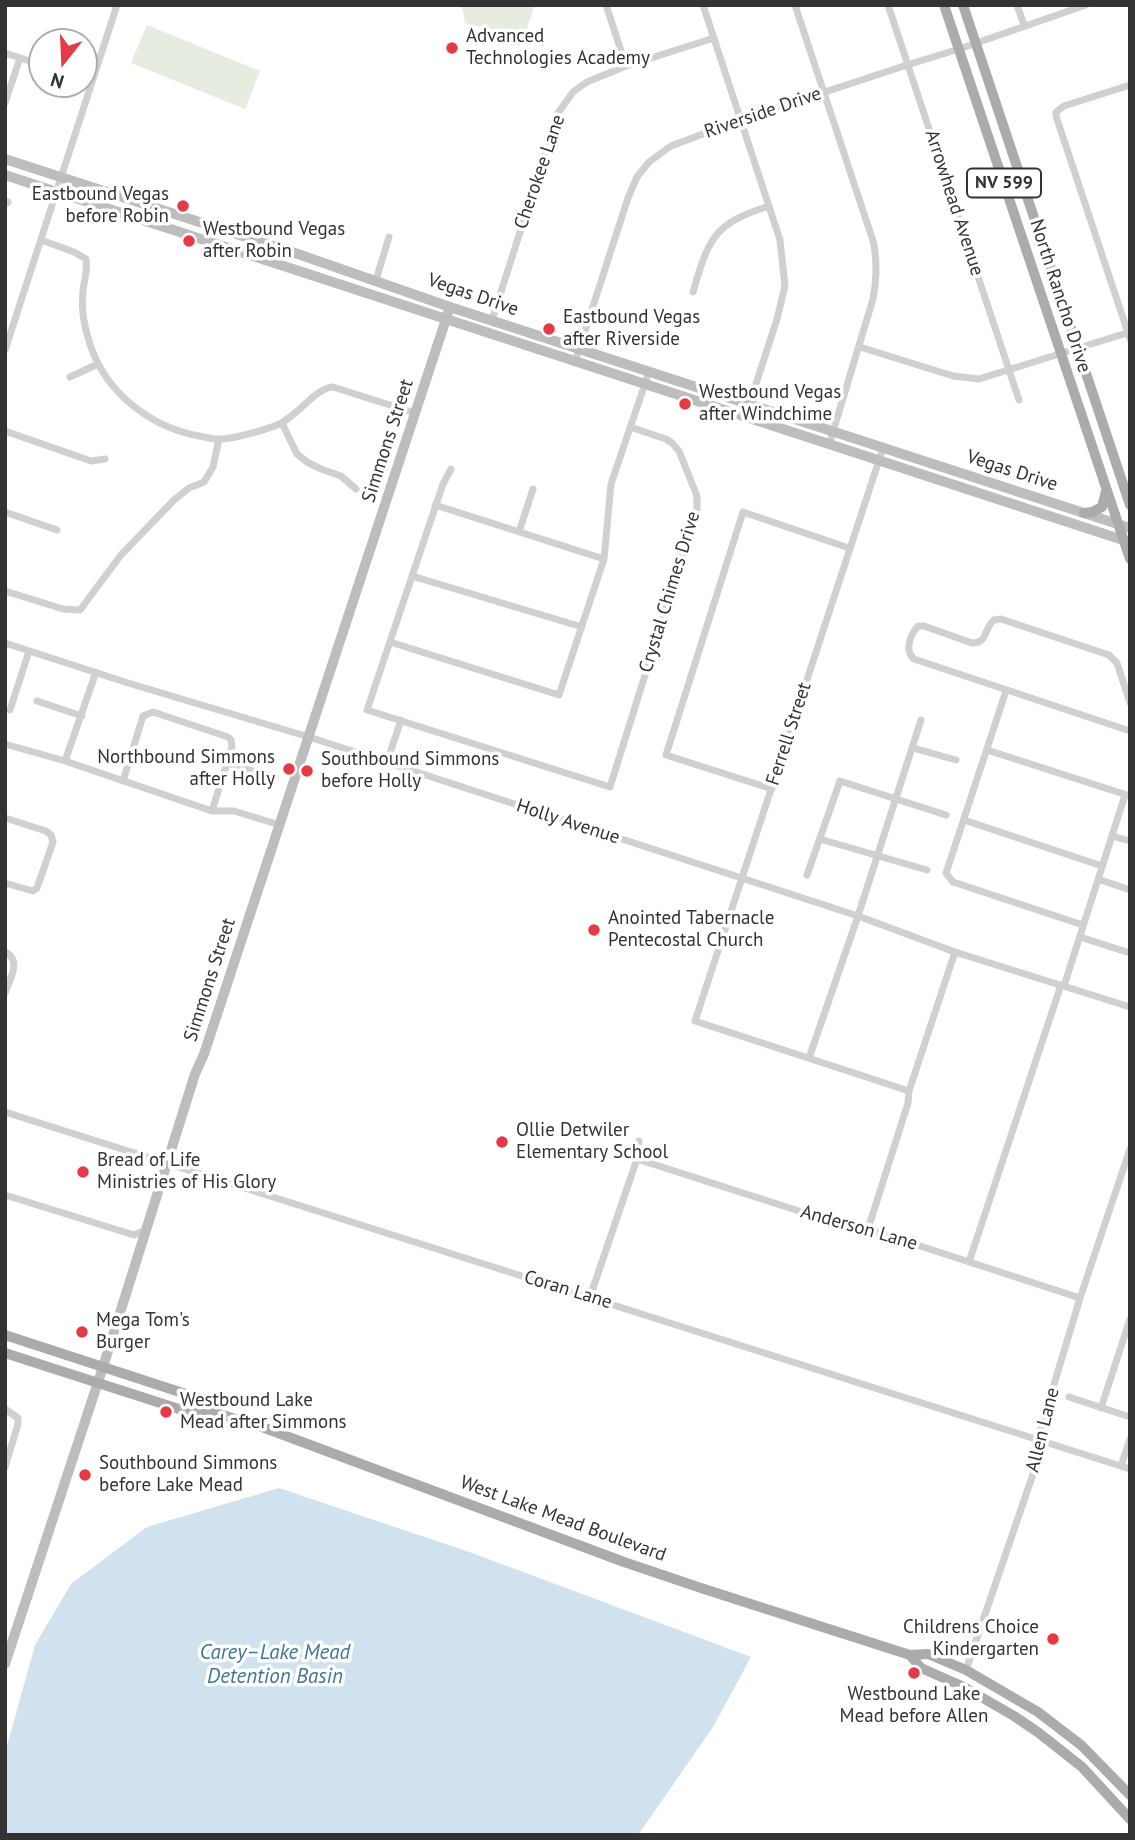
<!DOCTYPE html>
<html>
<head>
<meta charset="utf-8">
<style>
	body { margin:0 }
	#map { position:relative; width:1135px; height:1840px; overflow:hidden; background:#fff; font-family:"PT Sans",sans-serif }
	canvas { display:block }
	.frame { position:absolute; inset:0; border:7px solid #333; pointer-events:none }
	.north { position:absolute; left:28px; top:28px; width:70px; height:70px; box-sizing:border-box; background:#fff; border:2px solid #adadad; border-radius:50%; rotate:198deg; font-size:19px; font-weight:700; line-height:28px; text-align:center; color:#333 }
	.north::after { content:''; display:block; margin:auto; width:24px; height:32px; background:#e63946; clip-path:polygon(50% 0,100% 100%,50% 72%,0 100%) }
</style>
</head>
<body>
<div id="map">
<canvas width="1135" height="1840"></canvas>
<div class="frame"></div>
<div class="north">N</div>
</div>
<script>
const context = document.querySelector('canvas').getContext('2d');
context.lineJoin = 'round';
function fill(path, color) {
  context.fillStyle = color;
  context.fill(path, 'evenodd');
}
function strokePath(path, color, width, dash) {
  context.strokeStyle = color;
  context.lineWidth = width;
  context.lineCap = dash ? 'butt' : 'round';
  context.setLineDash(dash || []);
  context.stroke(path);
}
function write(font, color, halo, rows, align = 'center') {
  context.font = font + ' "PT Sans",sans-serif';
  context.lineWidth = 7;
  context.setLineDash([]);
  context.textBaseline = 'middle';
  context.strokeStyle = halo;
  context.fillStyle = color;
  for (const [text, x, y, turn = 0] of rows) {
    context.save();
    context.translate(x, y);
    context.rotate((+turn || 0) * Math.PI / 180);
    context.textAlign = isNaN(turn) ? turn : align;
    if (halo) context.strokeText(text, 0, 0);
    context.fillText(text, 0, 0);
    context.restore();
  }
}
const green = new Path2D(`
	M460,5h75l-9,26 -15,3 -46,-11 -2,-12z
	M147,25l113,46 -15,38 -114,-46z`);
const water = new Path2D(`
	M279,1488l193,65 279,104 -38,70 -75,108h-633v-82l30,-108 36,-61 76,-57z`);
const street = new Path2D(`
	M606,5l20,61
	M703,5l77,235 5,46 -8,33 -32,99
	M795,5l79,239c3,19 3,36 -1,55l-44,146
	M888,5l131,395
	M1017,5l7,20
	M5,53l37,12
	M1130,85l-66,21 -8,6v4l74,223
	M5,103l15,-45
	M5,204l3,-2
	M41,240l33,12 12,7c2,11 -2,21 -3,32 -2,17 1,36 7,53 15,48 60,83 109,92 6,1 14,4 21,3 13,0 45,-9 57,-14 21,-8 37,-37 56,-38l82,26
	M376,280l13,-43
	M693,292c16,-54 20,-68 76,-86
	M492,320l66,-207 15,-21 14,-10 39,-16 88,-28
	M860,347l93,29 26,3 151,-47
	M5,350l112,-345
	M575,362l53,-164 9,-21 12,-15 22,-16 69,-26 167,-55 52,-16 127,-44
	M70,377l28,-13
	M282,423l15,31 10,8 14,7 20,7 15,13
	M5,431l86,30 14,-2
	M883,448l-188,573 214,70
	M451,469l-8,15 -76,226 243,77 87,-278v-13l-18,-45 -7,-8 -6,-4 -36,-12
	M435,505l169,54
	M5,512l52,18
	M519,532l14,-43
	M412,576l170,51
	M5,591l58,18 17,1 41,-55 53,-55 15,-12 15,-6 9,-15 6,-28
	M390,642l169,53 45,-136 7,-75 38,-112
	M5,643l123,40 181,54 549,179 97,36 175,55
	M1006,691l-60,182 7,9 130,43
	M37,701l45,15
	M1130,703l-13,-40 -8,-8 -108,-36 -7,1c-10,8 -6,23 -22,23l-48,-17h-6c-8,9 -14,25 -4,33l216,72
	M10,710l19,-59
	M5,744l60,17 147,50h22l46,14
	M913,748l43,12
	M987,750l143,46
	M65,761l31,-89
	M387,762l14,-42
	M227,763l48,15
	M123,781l20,-65 10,-4 75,25 3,3 1,7 -20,64
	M772,789l-106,-34 77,-243 106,36
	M5,818l41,13 5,4 2,7 -16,46 -4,3 -28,-8
	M964,820l138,46
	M1112,836l18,5
	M820,839l107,31
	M807,875l33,-94 106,34
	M1098,879l32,11
	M1080,937l50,16
	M5,952c17,8 5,27 0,41
	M1064,986l61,-191
	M809,1058l49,-142 63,-196
	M5,1112l1125,357
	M637,1159l215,69 16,1 212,69
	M5,1195l129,40 12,-5
	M868,1229l40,-126 1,-12 46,-139
	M969,1262l92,-277
	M590,1297l47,-138 2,-18
	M1069,1397l61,20
	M1101,1408l29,-89
	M5,1409l13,9v6l-13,43
	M1121,1466l9,-27
	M966,1670l78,-228 -4,-11 40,-133 50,-149`);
const secondary = new Path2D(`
	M5,159l290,94 155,54 680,221
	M5,175c375,122 749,247 1124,367
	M5,1664l98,-297 92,-293 9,-20 246,-747`);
const primary = new Path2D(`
	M944,5l186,554
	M963,5l167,500
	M1084,513l8,-1 10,-5 4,-16
	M5,1335l184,60 17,15
	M5,1353l177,57h24l56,17 362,135 80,27 206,66 18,-1 38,16 72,42 43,33 49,50
	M910,1655l11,13 43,19 50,29 25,17 43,34 48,52`);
const markers = [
	[452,48,7,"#e63946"],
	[183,206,7,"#e63946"],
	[189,241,7,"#e63946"],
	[549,329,7,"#e63946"],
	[685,404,7,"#e63946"],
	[289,769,7,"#e63946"],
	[307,771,7,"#e63946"],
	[594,930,7,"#e63946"],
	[502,1142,7,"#e63946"],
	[83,1172,7,"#e63946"],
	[82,1332,7,"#e63946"],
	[166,1412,7,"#e63946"],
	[85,1475,7,"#e63946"],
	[1053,1639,7,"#e63946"],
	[914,1673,7,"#e63946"]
];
const shields = [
	[1004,183,74]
];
const shieldNames = [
	["NV 599",1004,183]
];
const poiNames = [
	["Advanced",466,37],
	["Technologies Academy",466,59],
	["Eastbound Vegas",169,195,"right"],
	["before Robin",169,217,"right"],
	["Westbound Vegas",203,230],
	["after Robin",203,252],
	["Eastbound Vegas",563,318],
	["after Riverside",563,340],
	["Westbound Vegas",699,393],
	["after Windchime",699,415],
	["Northbound Simmons",275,758,"right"],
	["after Holly",275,780,"right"],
	["Southbound Simmons",321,760],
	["before Holly",321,782],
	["Anointed Tabernacle",608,919],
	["Pentecostal Church",608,941],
	["Ollie Detwiler",516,1131],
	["Elementary School",516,1153],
	["Bread of Life",97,1161],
	["Ministries of His Glory",97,1183],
	["Mega Tom's",96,1321],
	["Burger",96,1343],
	["Westbound Lake",180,1401],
	["Mead after Simmons",180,1423],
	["Southbound Simmons",99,1464],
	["before Lake Mead",99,1486],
	["Childrens Choice",1039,1628,"right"],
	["Kindergarten",1039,1650,"right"],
	["Westbound Lake",914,1695,"center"],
	["Mead before Allen",914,1717,"center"]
];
const streetNames = [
	["Riverside Drive",763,113,-19],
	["Cherokee Lane",540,172,-71],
	["Arrowhead Avenue",954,203,72],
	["Vegas Drive",473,295,19],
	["North Rancho Drive",1060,296,72],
	["Simmons Street",388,441,-72],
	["Vegas Drive",1012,471,18],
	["Crystal Chimes Drive",670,592,-73],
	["Ferrell Street",789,734,-72],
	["Holly Avenue",568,822,18],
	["Simmons Street",210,980,-72],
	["Anderson Lane",859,1228,16],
	["Coran Lane",568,1290,17],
	["Allen Lane",1043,1430,-76],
	["West Lake Mead Boulevard",563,1519,20]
];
const waterNames = [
	["Carey–Lake Mead",275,1653],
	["Detention Basin",275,1677]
];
fill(green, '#e6ecdf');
fill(water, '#cfe2ee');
strokePath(street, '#d0d0d0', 7);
strokePath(secondary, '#bdbdbd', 10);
strokePath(primary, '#ababab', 10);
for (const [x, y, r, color] of markers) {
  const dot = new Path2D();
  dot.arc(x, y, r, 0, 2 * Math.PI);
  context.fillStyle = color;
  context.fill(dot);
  strokePath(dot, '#fff', 2.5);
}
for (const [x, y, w] of shields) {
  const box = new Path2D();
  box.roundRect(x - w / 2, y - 14.5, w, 29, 5);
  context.fillStyle = '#fff';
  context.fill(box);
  strokePath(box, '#333', 2);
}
write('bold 18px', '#333', null, shieldNames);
write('19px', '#333', '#fff', poiNames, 'left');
write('19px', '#333', '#fff', streetNames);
write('italic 21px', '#3f7597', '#fff', waterNames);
</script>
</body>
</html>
